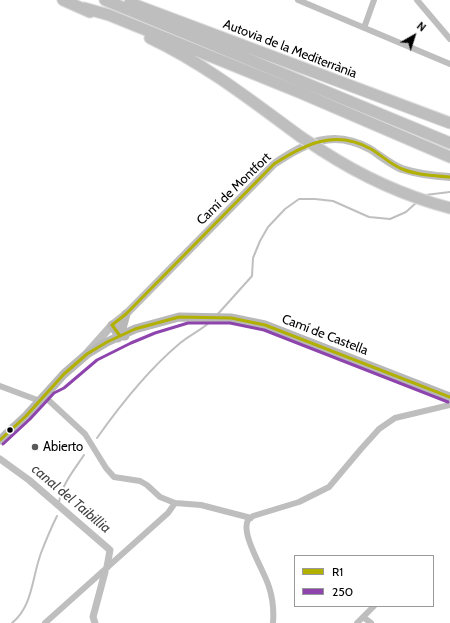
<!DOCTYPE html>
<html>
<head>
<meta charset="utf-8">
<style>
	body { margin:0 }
	#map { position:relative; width:450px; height:623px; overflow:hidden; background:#fff; font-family:Cabin,sans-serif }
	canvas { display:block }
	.legend { position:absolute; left:294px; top:555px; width:140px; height:52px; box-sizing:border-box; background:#fff; border:1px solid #999; margin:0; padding:5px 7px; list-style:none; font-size:12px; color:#000 }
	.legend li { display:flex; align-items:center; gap:8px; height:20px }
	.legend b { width:20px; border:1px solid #999 }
	.north { position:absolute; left:394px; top:16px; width:40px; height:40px; -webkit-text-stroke:3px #fff; paint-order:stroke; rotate:39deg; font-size:11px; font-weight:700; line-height:16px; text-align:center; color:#000 }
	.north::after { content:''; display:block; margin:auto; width:14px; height:18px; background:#000; clip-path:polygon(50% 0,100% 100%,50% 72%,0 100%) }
</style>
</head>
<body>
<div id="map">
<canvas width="450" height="623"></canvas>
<ul class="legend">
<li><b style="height:5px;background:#b2b001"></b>R1</li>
<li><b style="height:5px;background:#8e44ad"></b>250</li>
</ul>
<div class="north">N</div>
</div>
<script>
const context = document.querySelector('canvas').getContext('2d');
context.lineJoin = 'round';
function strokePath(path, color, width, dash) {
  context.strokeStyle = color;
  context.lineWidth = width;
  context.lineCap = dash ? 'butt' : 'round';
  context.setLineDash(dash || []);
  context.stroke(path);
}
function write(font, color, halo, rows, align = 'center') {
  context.font = font + ' Cabin,sans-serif';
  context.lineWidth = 4;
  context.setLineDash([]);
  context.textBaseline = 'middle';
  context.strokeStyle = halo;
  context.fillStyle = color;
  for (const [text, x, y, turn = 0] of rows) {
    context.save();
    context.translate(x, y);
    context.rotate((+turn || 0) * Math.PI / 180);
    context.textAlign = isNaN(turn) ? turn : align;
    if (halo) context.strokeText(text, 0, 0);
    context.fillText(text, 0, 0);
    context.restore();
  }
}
const stream = new Path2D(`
	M425,195l25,-3
	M217,315l35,-39 1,-18 7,-17 8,-14 17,-18 14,-10h16l18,2 36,16 21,2 16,-7 11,-10
	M97,438c24,-34 50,-67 82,-94 10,-9 23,-14 32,-23
	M59,502c3,-18 15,-32 25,-47
	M12,623c21,-17 20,-46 29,-70 5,-13 10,-25 16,-37`);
const canal = new Path2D(`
	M0,459l29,21 81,70 -3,17
	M95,623l-2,-6 12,-45`);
const minor = new Path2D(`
	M298,0l152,64
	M417,0l33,39
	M364,28l10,-28
	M0,386l40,15
	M44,396l41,38 21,34 8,9 26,4 7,4 13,12 15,6 26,2 50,13
	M363,617l8,6
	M45,623l123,-110 7,-10
	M273,623c1,-13 0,-24 -4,-36 -4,-15 -29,-53 -21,-67 1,-1 4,-3 5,-4l46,-14 30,-15 32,-38 18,-20 16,-11 55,-13
	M357,623l17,-17`);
const tertiary = new Path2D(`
	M87,353l25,-28 14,-11 148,-150c31,-21 59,-36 96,-15 11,7 20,15 32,20 16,5 31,7 48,8`);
const secondary = new Path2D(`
	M112,325l7,11h6
	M118,338l3,-6 5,-18
	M0,440l26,-24 38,-42 23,-20 20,-12 28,-13 44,-12 52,1 34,7 185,72`);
const motorway = new Path2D(`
	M63,0l27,12
	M105,0l345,143
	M130,3l320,120
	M84,8l25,7 192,78 149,64
	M150,38c55,26 102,63 151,99
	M321,150c40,26 83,46 129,58`);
const motorwayBridge = new Path2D(`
	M301,137l20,13`);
const bus1 = new Path2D(`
	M120,336l-8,-11 14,-11 148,-150c31,-20 61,-35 97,-15 10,6 19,15 31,20 15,6 32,7 48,8
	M0,440l26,-24 38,-42 23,-20 20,-12 28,-13 44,-12 52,1 34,7 185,72`);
const bus2 = new Path2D(`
	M3,444l27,-25 24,-26 10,-5 33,-28 34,-17 24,-10 33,-10h42l34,7 184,72`);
const markers = [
	[10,430,3.5,"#000"],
	[35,447,4,"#595959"]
];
const streetNames = [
	["Autovia de la Mediterrània",290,49,21],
	["Camí de Montfort",234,189,-44],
	["Camí de Castella",325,335,21]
];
const poiNames = [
	["Abierto",43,447]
];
const waterNames = [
	["canal del Taibillia",71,499,40]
];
strokePath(stream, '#bfbfbf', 2);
strokePath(canal, '#bfbfbf', 7);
strokePath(motorway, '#dbdbdb', 13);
strokePath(minor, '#bebebe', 6);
strokePath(tertiary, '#bebebe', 8);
strokePath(secondary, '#b8b8b8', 9);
strokePath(motorway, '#bebebe', 11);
strokePath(motorwayBridge, '#dbdbdb', 13, []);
strokePath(motorwayBridge, '#bebebe', 11);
strokePath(bus1, '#b2b001', 3);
strokePath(bus2, '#8e44ad', 3);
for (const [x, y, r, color] of markers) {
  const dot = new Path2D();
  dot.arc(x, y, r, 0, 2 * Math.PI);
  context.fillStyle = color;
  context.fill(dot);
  strokePath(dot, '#fff', 1.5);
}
write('13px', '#000', '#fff', streetNames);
write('13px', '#000', '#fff', poiNames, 'left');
write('italic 14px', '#444', '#fff', waterNames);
</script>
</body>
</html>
